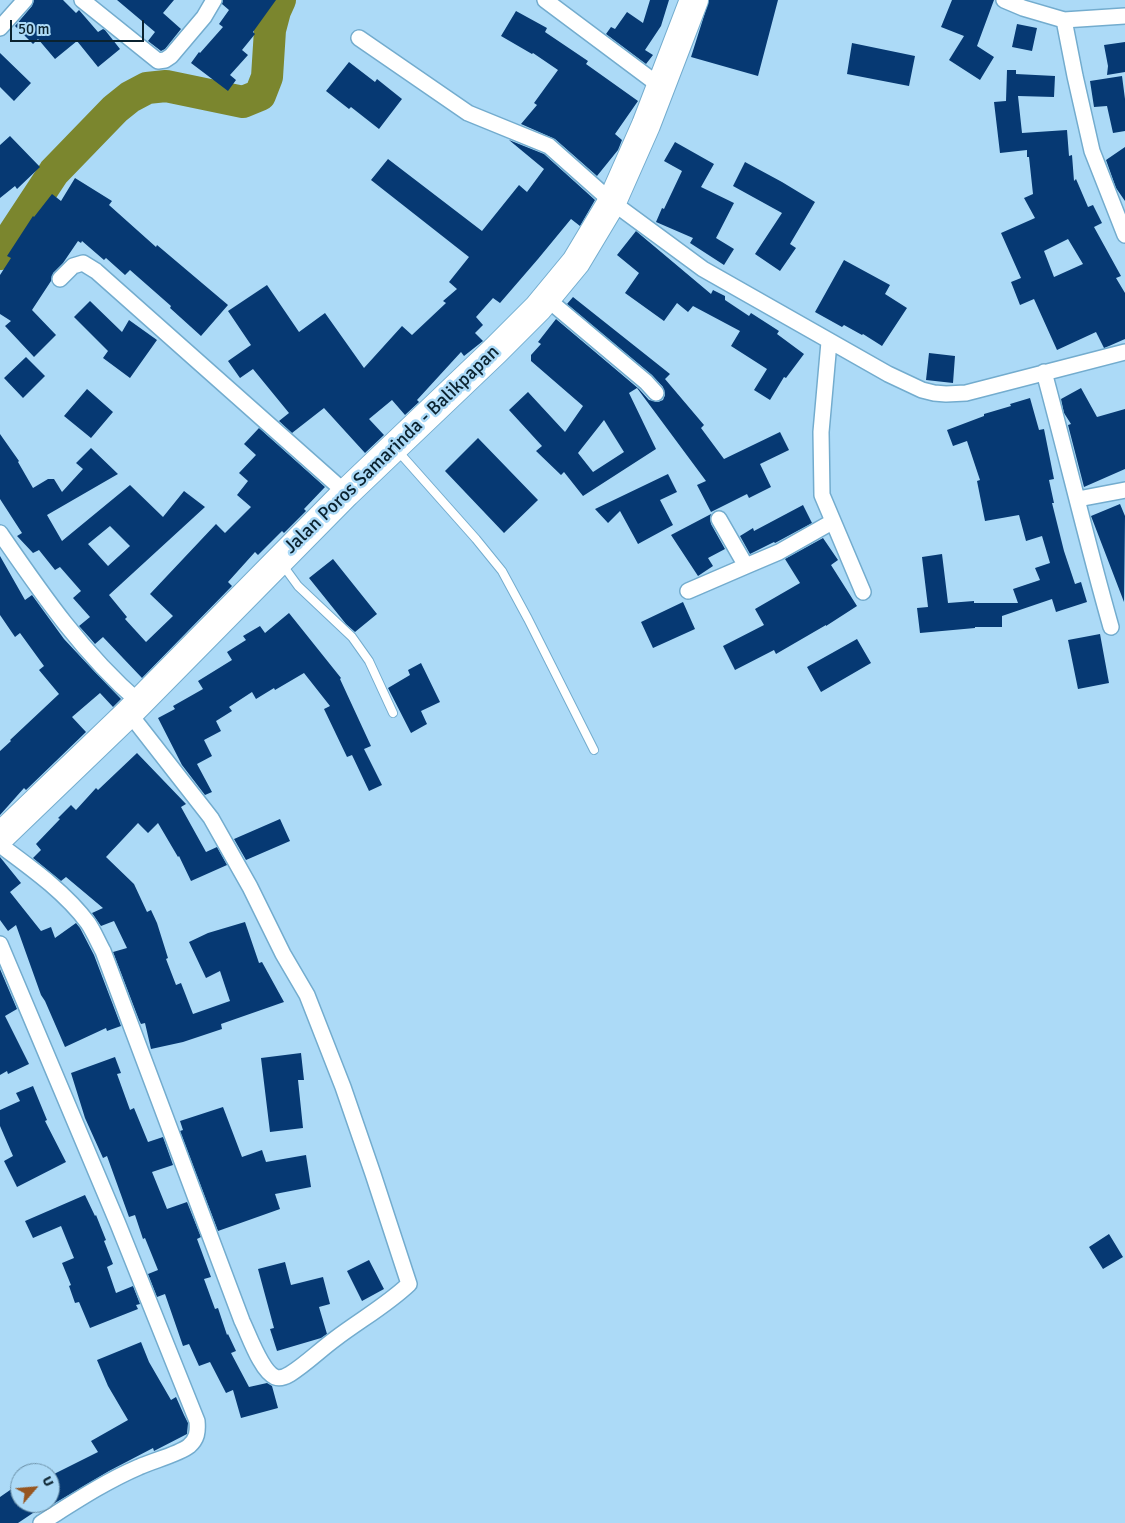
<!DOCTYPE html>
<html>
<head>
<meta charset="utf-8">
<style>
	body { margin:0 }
	#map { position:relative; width:1125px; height:1523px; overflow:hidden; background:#acdaf7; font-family:Signika,sans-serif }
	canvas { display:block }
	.north { position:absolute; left:10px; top:1463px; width:50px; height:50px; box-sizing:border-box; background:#acdaf7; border:1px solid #6b90a7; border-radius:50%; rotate:63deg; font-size:14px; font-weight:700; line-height:20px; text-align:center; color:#0a222f }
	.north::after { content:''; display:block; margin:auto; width:18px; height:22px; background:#975621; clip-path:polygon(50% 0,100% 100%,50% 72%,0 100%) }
	.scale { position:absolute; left:10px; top:20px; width:134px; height:22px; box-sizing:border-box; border:2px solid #0a222f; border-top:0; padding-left:6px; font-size:15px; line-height:18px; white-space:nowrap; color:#0a222f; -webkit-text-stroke:4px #acdaf7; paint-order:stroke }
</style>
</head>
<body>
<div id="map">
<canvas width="1125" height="1523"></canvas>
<div class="north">U</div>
<div class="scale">50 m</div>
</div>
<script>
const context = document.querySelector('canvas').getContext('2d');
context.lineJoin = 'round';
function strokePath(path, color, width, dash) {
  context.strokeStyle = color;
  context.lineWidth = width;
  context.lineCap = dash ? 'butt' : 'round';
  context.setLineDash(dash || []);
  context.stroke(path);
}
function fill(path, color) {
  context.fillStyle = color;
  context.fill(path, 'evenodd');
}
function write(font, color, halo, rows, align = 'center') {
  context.font = font + ' Signika,sans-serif';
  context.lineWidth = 5;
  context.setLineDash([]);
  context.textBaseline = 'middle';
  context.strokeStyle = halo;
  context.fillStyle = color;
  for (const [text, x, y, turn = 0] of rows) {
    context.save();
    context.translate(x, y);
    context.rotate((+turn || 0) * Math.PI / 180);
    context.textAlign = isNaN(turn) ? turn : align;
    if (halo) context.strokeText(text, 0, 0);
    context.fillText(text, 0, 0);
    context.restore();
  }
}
const river = new Path2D(`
	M0,254l54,-82 61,-63 15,-12 17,-9 19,-2 77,16 17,-7 7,-18 3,-47 5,-19 5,-11`);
const building = new Path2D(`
	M34,0h29l13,13 3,-3 19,22 5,-3 2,1 15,19 -22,18 -21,-26 -22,18 -17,-20 -5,5 -18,-18 17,-20z
	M117,0h57l-11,13 18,16 -16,20 -4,2 -13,-10 7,-9z
	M223,0h53l-23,32 2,2 -13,16 6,5 -18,20 6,5 -8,11 -37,-28 8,-11 1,1 23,-26 -4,-3 10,-14 -7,-6z
	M650,0h19l-8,26 -16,24 8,5 -7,9 -40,-30 5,-7 4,2 12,-17 16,11z
	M709,0h69l-20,76 -67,-19z
	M952,0h42l-17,46 17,11 -14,23 -31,-20 15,-24 -23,-9z
	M516,11l31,17 -2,4 43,29 -2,3 52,37 -23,33 7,6 -4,10 -21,26 -42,-37 -34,-15 16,-19 -3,-2 24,-33 -25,-17 -1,1 -31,-18z
	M1017,24l20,4 -5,23 -20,-4z
	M1125,42v30l-18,3 1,-9 -4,-21z
	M852,43l63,13 -6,30 -62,-12z
	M0,53l31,30 -17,18 -14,-14z
	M349,62l26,20 2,-3 25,20 -23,30 -28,-22 -2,2 -23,-18z
	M1007,70h9v4l39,2 -1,21 -36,-1 4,37 45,-3 2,26 3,-1 2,26 2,-2 12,28 5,-2 9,18 -8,4 27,49 -5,2 9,15v46l-16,7 -5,2 -8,-16 -39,18 -23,-51 -14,6 -9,-23 10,-4 -20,-45 34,-15 -11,-20 9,-4 -4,-37h-2v-7l-27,3 -6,-51 12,-1zM1068,239l15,25 -29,13 -10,-26z
	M1122,76l3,23v32l-12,2 -6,-27 -13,1 -4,-26z
	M10,136l30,31 -23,22 -2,-3 -15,12v-53z
	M509,140l35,14 51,46 -15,26 -9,-7 -33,40 -38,44 -7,-5 -17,19 7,8 -8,8 8,8 -19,15 -3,-4 -44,48 2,2 -14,13 -13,-15 -23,19 15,16 -19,18 -41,-45 -32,25 -13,-12 10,-8 -36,-44 -13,9 -12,-17 23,-16 -23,-34 39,-26 32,47 26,-19 39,55 38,-42 10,9 34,-32 -3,-2 14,-12 -8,-7 20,-25 -98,-77 17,-21 94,72 37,-46 8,7 17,-23z
	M675,142l39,22 -13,23 33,16 -18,35 18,11 -10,16 -34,-22 3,-5 -37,-16 6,-14 2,1 18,-38 -18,-10z
	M1125,147v54l-9,-13 -10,-28z
	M745,162l37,20 33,20 -25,42 6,4 -16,23 -25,-17 27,-41 -49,-27z
	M75,178l37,23 -3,4 47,42 1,-2 71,60 -27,31 -31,-28 1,-2 -41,-36 -5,5 -19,-17 -2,2 -22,-19 -1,2 -3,-2 -15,22 -10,10 -2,8 -19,29 24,25 -22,22 -29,-31 6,-5 -11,-7v-39l11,-17 -4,-2 26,-40 1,1 18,-23 9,7z
	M636,231l75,63 2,-4 12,6v4l24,16 2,-3 28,18 -2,3 27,20 -18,24 -2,-1 -14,23 -16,-10 13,-21 -36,-23 9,-15 -47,-25 -5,6 -11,-9 -13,18 -39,-28 14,-20 -22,-18z
	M844,260l46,25 -5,9 22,14 -25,38 -19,-12 -1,1 -18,-10 -2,2 -27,-15z
	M573,297l97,77 -5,5 39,46 -3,3 23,31 56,-27 9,18 -29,14 11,23 -22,11 -2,-4 -36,18 -14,-27 9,-4 -69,-93 -8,5 27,56 -73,47 -19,-24 -3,3 -25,-24 6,-5 -33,-36 19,-18 37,40 18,-26 -52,-45v-6l10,-11 -3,-2 18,-23 83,70 10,11 9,2 5,-2 2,-5 -2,-8 -11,-12 -85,-71zM604,420l20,32 -31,20 -15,-19z
	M90,301l32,31 7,-12 28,20 -27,38 -27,-20 5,-7 -34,-34z
	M929,353l26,3 -2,27 -27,-3z
	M26,357l19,19 -22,22 -19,-20z
	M1081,388l16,29 28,-8v60l-41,18 -16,-62 3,-1 -7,-11 -3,-14z
	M87,389l26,23 -22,26 -27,-22z
	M1030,398l9,32 5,-1 10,50 -5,1 5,23h-2l12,48 11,33 6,-2 6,20 -31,10 -4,-13 -50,17v11h-27v1l-55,5 -3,-25 11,-1 -6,-50 20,-3 6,49 26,-2v2h44l-5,-14 27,-9 -5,-12 15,-5 -8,-27 -16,5 -7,-26 -34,6 -8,-40 3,-1 -13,-39 -14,5 -6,-16 37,-14v-2l27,-8 -1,-2z
	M259,428l66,59 -21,22 2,2 -22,22 -2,-2 -24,24 -3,-3 -27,30 4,4 -90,92 -39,-41 -8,7 -6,-7 -10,-11 11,-9 -17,-19 8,-7 -21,-24 -5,3 -16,-20 -6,3 -16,-17 5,-3 -22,-34v-65l19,27 -1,1 15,26 15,-9h6l8,13 21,-23 -7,-6 15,-15 27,26 -71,41 15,26 68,-56 33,32 21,-26 21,16 -96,88 18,22 -2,2 21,23 27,-26 -23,-22 66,-70 9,9 26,-26 -14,-12 11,-14 -9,-8 17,-18 -12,-11zM110,526l20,20 -22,20 -20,-22z
	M478,438l60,62 -34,33 -59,-62z
	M668,474l9,18 -17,8 13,25 -35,19 -18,-33 -12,12 -13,-14z
	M1120,504l5,12 -1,86 -33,-86z
	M803,505l9,18 -37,20 -1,-1 -24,12 -10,-18 13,-8 1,3z
	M711,514l-1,4 1,6 14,25 -17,9 5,8 -15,10 -27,-41z
	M823,538l15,22 -7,5 26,41 -31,20v-1l-50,29 -2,-4 -39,20 -12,-24 41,-21 -9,-16 45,-26 -15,-24z
	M0,556l25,44 7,-5 32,44 29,31 28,29 -8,8 -13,-14 -28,24 14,15 -60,58 -2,-2 -24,27v-64l11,-10 -1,-1 49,-46 -20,-24 5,-4 -24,-33 -5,4 -15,-22z
	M333,559l44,55 -22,18 -9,-8 -37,-46z
	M683,602l12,27 -42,19 -12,-26z
	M289,613l52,65 -1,1 31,67 -7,3 18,36 -13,6 -17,-36 -5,2 -23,-48 6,-3 -26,-33 -29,17 -1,-2 -18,11 -4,-7 -23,15 3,4 -16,10 5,10 -17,9 8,16 -15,8 15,28 -7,3 -23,-30 -24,-47 17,-9 -2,-3 30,-17 -5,-8 34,-21 -5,-8 19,-12 -3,-4 17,-10 5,7z
	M1100,634l9,49 -31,6 -10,-49z
	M857,639l14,24 -50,29 -14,-25z
	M421,663l19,39 -19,9 6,13 -16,9 -23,-45 22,-13 -2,-5z
	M137,753l49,51 -5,3 25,45 11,-5 10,18 -36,16 -12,-25 -1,1 -20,-34 -10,10 -10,-10 -32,34 28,27 13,28 4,-2 6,13 11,35 -2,1 10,26 5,-2 12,31 37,-13 -10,-30 -14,7 -17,-36 19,-9 37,-11 14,41 3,-1 22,40 -63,22 1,5 -39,13 -32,7 -6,-26 -4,1 -2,-4 -26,-68 14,-4 -13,-27 -13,5 -9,-13 11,-5 -37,-31 -5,4 -28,-23 8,-8 -5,-6 24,-25 -2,-1 13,-13 5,5 20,-22 2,2z
	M280,819l10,22 -44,19 -12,-21z
	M0,857l21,26 -11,9 31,39 10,-4 4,11 21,-15 4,5 14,27 27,71 -14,5 -1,-3 -41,19 -20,-46 -4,-6 -25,-70 -8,6 -8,-11z
	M0,969l17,40 -12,7 24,48 -21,10 -1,-3 -7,4z
	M301,1053l3,27h-6l5,48 -33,4 -9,-74z
	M115,1057l6,16 -4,1 13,36 4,-2 14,34 15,-5 10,28 -21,7 15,37 20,-7 14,35 -4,2 14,38 -7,2 11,30 3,-1 9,27 1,-1 8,17 -5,2 18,34 18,-4 5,3 6,22 -37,10 -8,-28 -7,3 -16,-31 -11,4 -10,-22 -6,2 -18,-52 -8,3 -9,-23 10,-4 -13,-32 -2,1 -8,-24 -6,2 -22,-61 -4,2 -18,-40 -14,-45z
	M33,1086l14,34 -2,1 21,41 -49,25 -13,-26 9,-5 -13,-30v-16l20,-9 -4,-8z
	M223,1107l19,50 20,-7 4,12 40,-7 5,32 -36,7 5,15 -62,22 -38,-100 3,-1 -3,-9z
	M85,1195l10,21 1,-1 10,25 -2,1 9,23 -6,3 9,26 17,-7 7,18 -4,1 2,4 -48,19 -11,-26 -4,1 -6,-17 2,-1 -9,-22 12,-5 -13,-32 -28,12 -8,-17z
	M1109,1234l14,23 -20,12 -14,-22z
	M369,1260l15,29 -22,12 -15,-30z
	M285,1262l6,23 32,-8 7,27 -11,3 8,27 -6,4 -44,13 -7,-22 4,-1 -16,-59z
	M141,1342l8,20 22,38 5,-3 8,18 4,8 -1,11 -33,17 -1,-3 -44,23 -59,35v-30l48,-24 -7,-11 37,-21 -20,-34 -11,-26z
	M13,1488l2,3 5,-3v15h28l-30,20h-18v-26z`);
const lane = new Path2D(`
	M397,450l79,89 26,32 26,48 66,131
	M282,564l16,22 54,51 17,24 24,52`);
const street = new Path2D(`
	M82,0l76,61 7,-1 6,-4 33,-39 10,-17
	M545,0l115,86
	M1004,0l19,8 41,12 61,-4
	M1064,20l11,56 17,75 33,84
	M0,28l25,-28
	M359,38l109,75 81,33 63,56 91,67 185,105 34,16 12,3 12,1 20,-1 159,-41
	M60,279l13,-13 10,-3 13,8 250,222
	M546,298l100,84 10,11
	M829,342l-8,90 1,63 41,97
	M1044,372c23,85 43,171 67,255
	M1078,499l47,-9
	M719,519l27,47 33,-14 53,-30
	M0,533c42,61 83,121 139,169
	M688,591l58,-25
	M0,845c31,23 65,47 88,78 6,9 10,19 15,28l139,370c7,14 19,50 33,56 5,2 10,0 15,-3 16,-10 30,-24 45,-35 25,-19 52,-34 74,-55l-36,-110 -30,-87 -36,-92 -24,-41 -33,-67 -39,-69 -82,-105
	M0,944l118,280 79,197c1,11 0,18 -8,25 -10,8 -37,15 -50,21 -35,15 -66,36 -98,56`);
const highway = new Path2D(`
	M0,837l129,-124 217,-220 149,-142 43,-43 38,-46 36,-60 34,-77 48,-125`);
const streetNames = [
	["Jalan Poros Samarinda - Balikpapan",392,450,-44]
];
strokePath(river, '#7b862e', 32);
fill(building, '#063973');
strokePath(lane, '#73acce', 10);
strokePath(street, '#73acce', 18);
strokePath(highway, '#73acce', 30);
strokePath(lane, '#fff', 8);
strokePath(street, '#fff', 15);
strokePath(highway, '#fff', 28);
write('19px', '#0a222f', '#acdaf7', streetNames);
</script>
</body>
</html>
